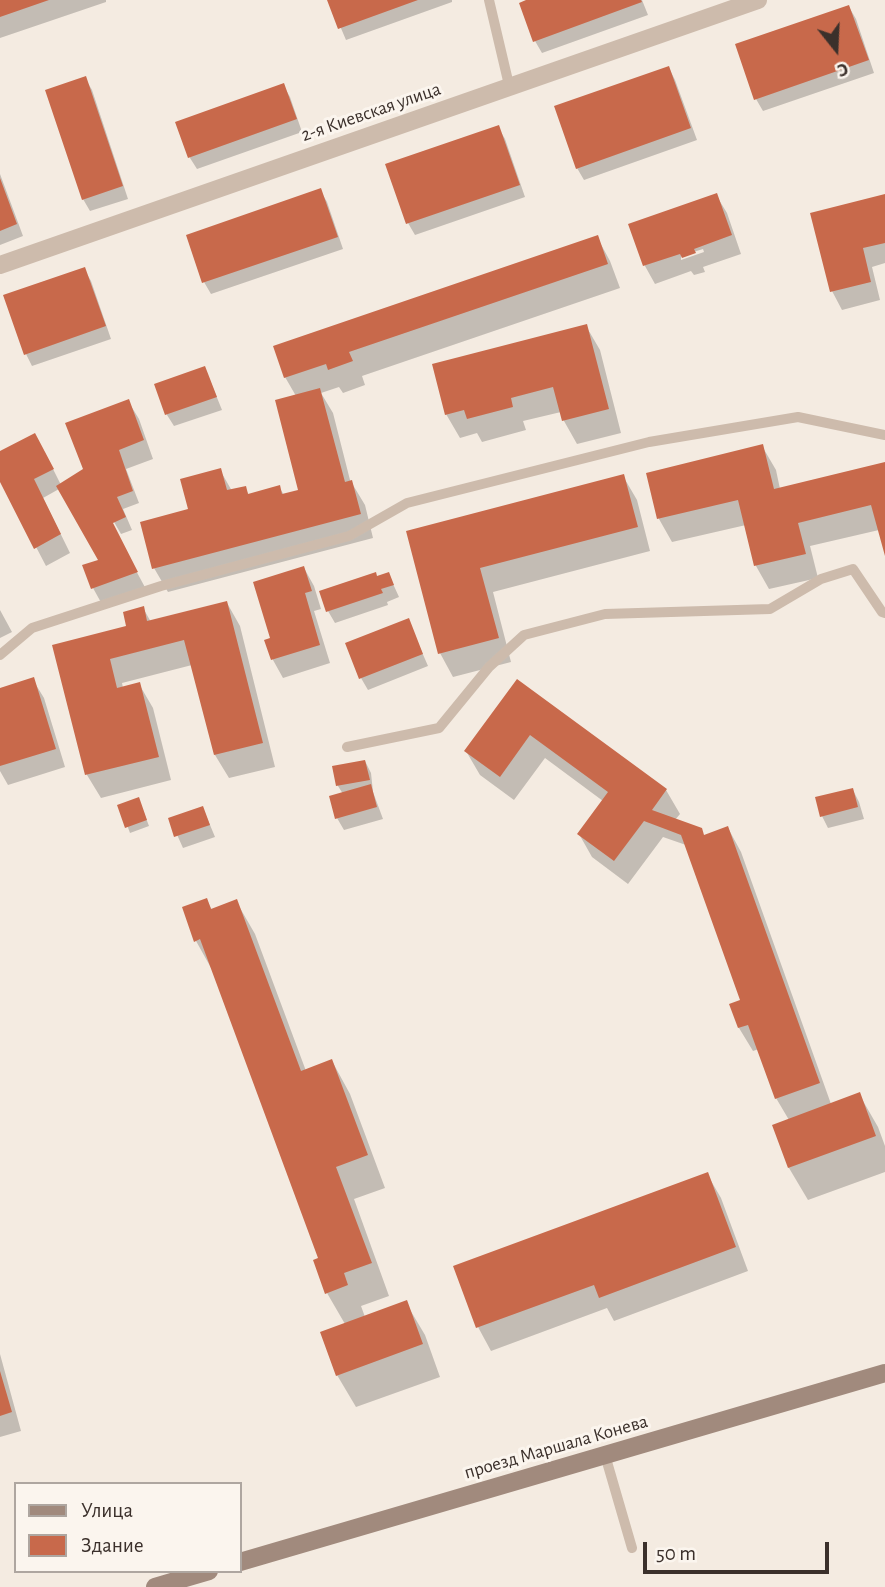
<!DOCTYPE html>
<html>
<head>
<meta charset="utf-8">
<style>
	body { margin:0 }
	#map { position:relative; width:885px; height:1587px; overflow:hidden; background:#f4ebe1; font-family:"Alegreya Sans",sans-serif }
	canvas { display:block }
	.legend { position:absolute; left:14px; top:1482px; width:228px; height:91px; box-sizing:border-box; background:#fbf5ee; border:2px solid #aea6a0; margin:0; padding:9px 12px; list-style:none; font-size:21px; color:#3b302b }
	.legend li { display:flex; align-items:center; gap:14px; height:35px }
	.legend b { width:35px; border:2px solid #aea6a0 }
	.north { position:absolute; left:801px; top:14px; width:70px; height:70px; -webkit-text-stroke:5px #fbf5ee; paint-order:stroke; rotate:162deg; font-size:19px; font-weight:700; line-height:28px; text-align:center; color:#3b302b }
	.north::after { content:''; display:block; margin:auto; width:24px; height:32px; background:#3b302b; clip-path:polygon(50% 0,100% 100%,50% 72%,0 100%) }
	.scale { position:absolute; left:643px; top:1542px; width:186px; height:32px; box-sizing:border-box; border:4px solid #3b302b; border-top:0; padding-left:9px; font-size:21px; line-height:24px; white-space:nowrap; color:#3b302b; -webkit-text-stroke:5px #fbf5ee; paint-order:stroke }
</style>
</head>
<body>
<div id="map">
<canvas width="885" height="1587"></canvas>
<ul class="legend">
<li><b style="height:9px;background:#a18a7d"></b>Улица</li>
<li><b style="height:19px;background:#c8694b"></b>Здание</li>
</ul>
<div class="north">С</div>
<div class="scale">50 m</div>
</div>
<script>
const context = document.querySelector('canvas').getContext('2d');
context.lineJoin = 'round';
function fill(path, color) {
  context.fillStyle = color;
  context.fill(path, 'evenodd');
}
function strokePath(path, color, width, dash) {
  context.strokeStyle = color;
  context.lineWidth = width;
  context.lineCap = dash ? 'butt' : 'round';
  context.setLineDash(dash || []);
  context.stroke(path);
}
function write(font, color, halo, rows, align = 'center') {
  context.font = font + ' "Alegreya Sans",sans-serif';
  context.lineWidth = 6;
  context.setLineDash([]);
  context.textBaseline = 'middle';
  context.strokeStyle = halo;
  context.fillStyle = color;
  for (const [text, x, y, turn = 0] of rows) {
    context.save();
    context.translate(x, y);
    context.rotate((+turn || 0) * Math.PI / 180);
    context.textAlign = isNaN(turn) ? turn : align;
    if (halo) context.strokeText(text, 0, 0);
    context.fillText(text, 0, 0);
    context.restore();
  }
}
const shadow = new Path2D(`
	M0,0h106v2l-106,36z
	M329,0h123v2l-106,38z
	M531,0h111l6,15 -106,38 -7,-12 -14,-37z
	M849,7l7,12 18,54 -111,38 -7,-12z
	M669,68l6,12 22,60 -113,40 -7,-12z
	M85,78l7,12 36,109 -38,12 -7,-12z
	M283,85l7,12 12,35 -105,37 -7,-11 -12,-35z
	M498,127l7,12 20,58 -110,38 -7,-12z
	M0,174l23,62 -23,9z
	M320,190l7,12 16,47 -132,45 -7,-12z
	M716,195l11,18 14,41 -38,13 2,5 -11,3 -3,-4 -36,13 -10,-18 -14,-41zM703,249l1,3 -23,8v-4z
	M885,196v67l-13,4 8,33 -38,10 -10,-19z
	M597,237l13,24 10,27 -258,88 3,9 -22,8 -4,-6 -18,6 12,20 17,67 15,25 8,33 -205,54 -14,-24 -12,-45 48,-13 30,-40 12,21 13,-3 4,7 30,-8 5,8 16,-4 -4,-95 -11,-19z
	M84,269l7,12 20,58 -79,27 -6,-12 -21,-58z
	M586,326l14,24 21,83 -44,11 -13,-23 -3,-9 -38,9 3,9 -44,12 -5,-9 -17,5 -14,-24z
	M205,368l17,42 -48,16 -7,-11 -10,-29z
	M128,401l11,18 14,40 -27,10 13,34 -16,6 9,21 -11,4 -11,-19 -3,2 40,74 -44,15 -10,-18 7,-27 -41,-72 -16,9 27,55 -24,13 -46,-88v-25h45l16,32 24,-15z
	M762,446l14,24 4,19 105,-25v89l-6,-23 -69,16 8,32 -49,11 -13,-23 -10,-41 -74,17 -13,-23 -11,-45z
	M623,476l14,24 13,51 -157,41 18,70 -58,15 -13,-24 -32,-121z
	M304,568l10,18 7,23 -7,2 16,52 -47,15 -10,-18 -6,-19 5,-1z
	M389,575l10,22 -12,5 1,3 -53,18 -7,-12 49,-33z
	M227,603l13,23 35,141 -46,11 -14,-23 -23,-90 -70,18 1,5 16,-4 14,24 18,72 -70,18 -14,-23 -33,-129 74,-18 15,-20 8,14z
	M0,610l12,22 -12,6z
	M408,620l20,46 -60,24 -7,-12z
	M33,680l11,18 21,69 -57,18 -8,-14v-81z
	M517,681l149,109 14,24 -5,6 30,16 23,-8 13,24 90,252 28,-10 19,33 7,19v26l-77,28 -19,-32 -15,-42 15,-6 -13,-22 -17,-49 -6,2 -14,-23 3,-27 -56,-156 -23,-8 -35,47 -36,-27 -13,-23 24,-33 -58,-43 -31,42 -34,-25 -14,-24z
	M365,761l6,12 2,19 10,27 -39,11 -7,-12 6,-24 -5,-8 -4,-19z
	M853,790l6,12 5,17 -36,9 -6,-12z
	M141,805l8,21 -19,7 -10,-27z
	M203,808l12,29 -32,11 -13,-29z
	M207,900l5,10 24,-9 19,33 51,137 26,-10 18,33 35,94 -31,11 35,97 -28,10 4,11 41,-14 19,32 15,42 -84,30 -19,-32 8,-51 -18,-31 -7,-34 -105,-284 -19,-34 -12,-33z
	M707,1174l14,24 27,73 -134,50 -7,-13 -116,43 -13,-24 -23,-60z
	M0,1354l21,77 -21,6z`);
const building = new Path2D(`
	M0,0h49l-49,17z
	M327,0h91l-80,29z
	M526,0h115l1,2 -109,40 -14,-39z
	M849,5l20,55 -115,40 -19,-56z
	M669,66l22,62 -115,41 -22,-63z
	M86,76l37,110 -41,14 -37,-110z
	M284,83l13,36 -109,39 -13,-36z
	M499,125l21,60 -114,39 -21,-60z
	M0,178l17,46 -17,7z
	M321,188l17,49 -136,46 -16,-48z
	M717,193l15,42 -38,14 2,4 -14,5 -2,-4 -37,12 -15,-42z
	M885,194v49l-22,5 8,34 -41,10 -20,-79z
	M598,235l10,29 -259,88 4,9 -25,9 -2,-6 -42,14 -11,-32z
	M85,267l21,59 -82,29 -21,-60z
	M587,324l22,85 -47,12 -9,-34 -42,11 2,9 -46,12 -3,-9 -19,5 -13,-51z
	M205,366l12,31 -52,18 -11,-31z
	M320,388l25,94 7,-2 9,34 -209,55 -12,-47 48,-13 -8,-30 41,-11 6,22 19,-4 2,8 32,-9 2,9 16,-4 -23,-90z
	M129,399l15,41 -25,10 14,41 -16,6 9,20 -13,6 25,49 -47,17 -9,-24 16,-5 -42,-74 27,-17 -18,-46z
	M35,433l19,36 -20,10 27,55 -27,15 -34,-67v-31z
	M763,444l11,45 111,-27v94l-14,-51 -73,18 8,31 -52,12 -16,-66 -81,19 -11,-46z
	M624,474l14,53 -158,41 19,70 -61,16 -32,-123z
	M304,566l8,25 -7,2 15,52 -49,15 -7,-20 6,-2 -17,-56z
	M376,572l1,4 12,-4 5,13 -13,4 2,4 -57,19 -7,-21z
	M227,601l36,142 -49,12 -30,-115 -74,19 7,29 23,-6 19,75 -74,18 -33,-130 74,-19 -3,-14 21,-6 3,15z
	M409,618l14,36 -64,25 -14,-36z
	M34,677l22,72 -56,17v-78z
	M517,679l150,110 -15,21 50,18 2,7 24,-9 92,257 -45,16 -27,-74 -10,3 -9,-24 11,-4 -59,-165 -37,-14 -30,40 -37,-27 31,-42 -78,-57 -30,42 -36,-26z
	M365,760l5,20 -34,6 -4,-20z
	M371,784l6,23 -42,12 -6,-23z
	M853,788l5,19 -38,10 -5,-20z
	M139,797l8,23 -22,8 -8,-23z
	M203,806l7,19 -36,12 -6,-19z
	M207,898l4,11 26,-10 64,172 31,-12 36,96 -32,12 36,96 -28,10 4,12 -23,9 -12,-34 5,-2 -118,-319 -6,3 -12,-35z
	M860,1092l16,44 -88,32 -16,-43z
	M708,1172l28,75 -137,51 -5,-13 -118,43 -23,-62z
	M407,1300l16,44 -87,32 -16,-44z
	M0,1371l12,41 -12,4z`);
const lane = new Path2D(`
	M489,0l20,85
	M0,655l32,-27 129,-42 188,-50 58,-33 242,-61 149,-25 87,18
	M347,747l92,-19 50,-61 35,-32 81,-21 165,-5 51,-30 32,-10 29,43 3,1
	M605,1455l27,93`);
const street = new Path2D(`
	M0,265l758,-265`);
const secondary = new Path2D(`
	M240,1562l645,-189
	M155,1587l54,-16`);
const streetNames = [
	["2-я Киевская улица",371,112,-19],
	["проезд Маршала Конева",556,1447,-16]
];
fill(shadow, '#0003');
fill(building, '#c8694b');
strokePath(lane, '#cdbbac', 10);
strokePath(street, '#cdbbac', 18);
strokePath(secondary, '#a18a7d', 18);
write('19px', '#3b302b', '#fbf5ee', streetNames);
</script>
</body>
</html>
